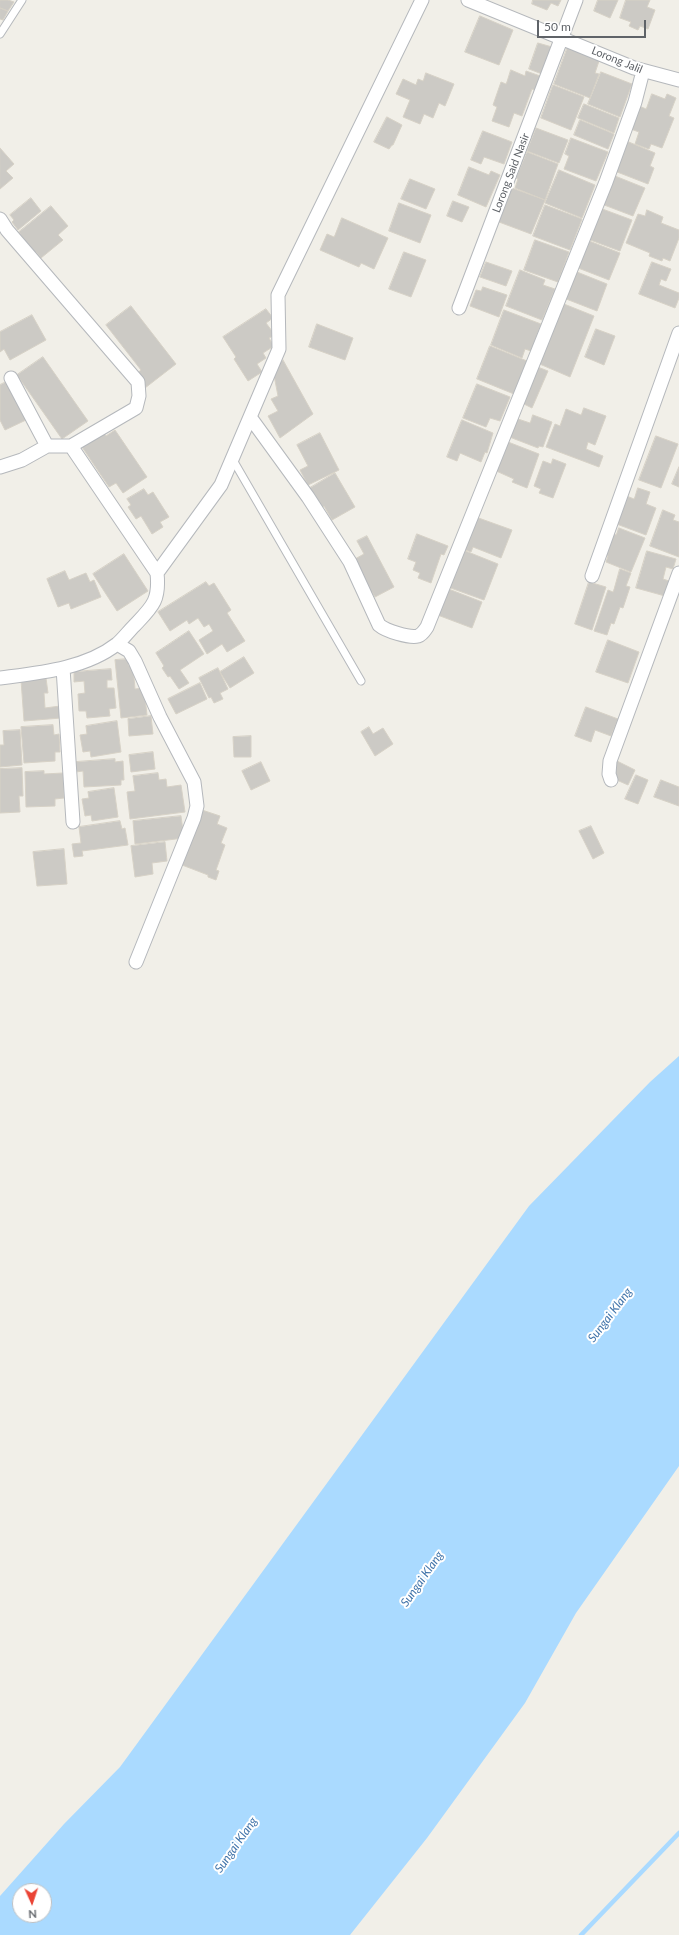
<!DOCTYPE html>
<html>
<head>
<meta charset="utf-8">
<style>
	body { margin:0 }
	#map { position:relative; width:679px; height:1935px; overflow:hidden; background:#f1efe8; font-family:Lato,sans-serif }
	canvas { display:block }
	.north { position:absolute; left:12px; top:1883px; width:40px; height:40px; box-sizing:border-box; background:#fff; border:1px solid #bfc1c3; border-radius:50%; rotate:177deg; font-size:11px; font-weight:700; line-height:16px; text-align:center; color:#5f6368 }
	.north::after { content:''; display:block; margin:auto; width:14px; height:18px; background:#ea4335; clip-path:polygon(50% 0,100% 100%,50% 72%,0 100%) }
	.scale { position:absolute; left:537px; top:20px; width:109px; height:18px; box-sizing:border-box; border:2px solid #5f6368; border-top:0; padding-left:5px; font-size:12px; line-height:14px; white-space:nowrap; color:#5f6368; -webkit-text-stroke:3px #fff; paint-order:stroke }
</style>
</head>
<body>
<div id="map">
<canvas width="679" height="1935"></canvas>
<div class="north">N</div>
<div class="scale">50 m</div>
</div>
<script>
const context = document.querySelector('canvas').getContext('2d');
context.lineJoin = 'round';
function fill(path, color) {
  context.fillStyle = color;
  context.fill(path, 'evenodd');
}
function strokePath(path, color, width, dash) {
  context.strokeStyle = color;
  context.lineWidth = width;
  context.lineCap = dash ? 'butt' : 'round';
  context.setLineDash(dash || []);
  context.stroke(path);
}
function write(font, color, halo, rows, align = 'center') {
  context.font = font + ' Lato,sans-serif';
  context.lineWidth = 4;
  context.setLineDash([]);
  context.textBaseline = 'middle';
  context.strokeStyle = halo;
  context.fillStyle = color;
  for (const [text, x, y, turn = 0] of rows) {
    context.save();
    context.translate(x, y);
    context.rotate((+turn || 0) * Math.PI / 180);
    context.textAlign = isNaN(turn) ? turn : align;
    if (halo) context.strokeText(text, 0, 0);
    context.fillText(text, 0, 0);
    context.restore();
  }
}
const water = new Path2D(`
	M679,1056v410l-103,147 -51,90 -98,135 -77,97h-350v-39l64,-72 56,-57 409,-561 121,-124zM20,1891h24v24h-24z`);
const stream = new Path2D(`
	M581,1935l98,-102`);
const building = new Path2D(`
	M0,0h8l6,2 -6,9 -8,-3z
	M533,0h28l-3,6 -7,-3 -4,7 -15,-6z
	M598,0h20l-8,18 -16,-7z
	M626,0h24l-3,7 8,3 -7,19 -8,-3 -2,4 -9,-4 2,-4 -11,-4z
	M0,8l8,3 -5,9 -3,-1z
	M480,16l33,14 -14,35 -34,-13z
	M538,43l14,4 -10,27 -13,-5z
	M568,46l32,12 -5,15 4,1 -9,24 -36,-14z
	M511,70l14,6 1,-5 17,6 -5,15 -6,-3 -10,27 -8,-3 -5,14 -17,-6 5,-14 -4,-2 8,-23 5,2z
	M601,72l31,12 -12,33 -32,-13z
	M426,73l28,11 -9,22 -6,-3 -6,15 -9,-4 -4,10 -17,-7 7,-17 -14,-6 7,-15 13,6 2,-6 5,2z
	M553,85l31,12 -13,33 -30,-12z
	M652,94l13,5 2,-5 9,4 -7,18 5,2 -12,30 -11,-4 -2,5 -14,-5 4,-12 -11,-4 9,-23 9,4z
	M584,104l35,14 -5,15 -36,-15z
	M387,117l15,8 -9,20h-1l-3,4 -15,-7z
	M580,120l34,14 -6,15 -34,-14z
	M536,128l32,12 -9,23 -32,-12z
	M483,131l29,11 -8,22 -20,-7 -3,7 -10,-4z
	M571,138l37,14 -12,29 -32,-12 5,-13 -4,-2z
	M624,140l31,13 -5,13 4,2 -6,16 -36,-14z
	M0,148l14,16 -8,7 7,7 -13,11z
	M527,152l31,12 -13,36 -30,-12 3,-9 -2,-1z
	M469,167l20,8 2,-4 9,4 -14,32 -28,-12z
	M559,170l36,15 -13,33 -37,-15z
	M610,174l35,14 -12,28 -34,-13z
	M410,179l25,10 -9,20 -25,-10z
	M512,188l33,12 -14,34 -32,-12z
	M31,198l10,13 -23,19 -6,-8 2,-2 -4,-5z
	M453,201l16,6 -7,15 -15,-6z
	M399,203l32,12 -11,28 -31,-12z
	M545,205l37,14 -12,31 -37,-14z
	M51,206l17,20 -10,9 5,5 -22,18 -5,-6 -4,4 -13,-15 4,-3 -4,-6z
	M597,207l35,13 -12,31 -35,-13z
	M647,210l16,7 -2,6 18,7v8l-9,23 -7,-3 -1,3 -13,-5 1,-3 -24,-10 12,-29 7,2z
	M342,218l46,20 -14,31 -13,-6 -2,4 -39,-17 7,-16 7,3z
	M584,239l36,14 -11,27 -36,-14z
	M535,240l34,12 -11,30 -34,-12z
	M404,252l22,8 -15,37 -22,-8z
	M486,262l26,9 -6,15 -26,-9z
	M652,262l19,7 -5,12 -5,-2 -2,6 20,8v5l-4,10 -36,-14z
	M520,270l25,10 -2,5 12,4 -13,31 -36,-14z
	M572,270l35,14 -10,27 -36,-14z
	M483,287l24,8 -8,22 -29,-11 6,-16 5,1z
	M559,302l35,14 -24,61 -35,-15z
	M131,306l45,58 -31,24 -10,-13 6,-5 -35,-45z
	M266,309l7,9 -7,5 9,12 -6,3 5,8 -11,7 3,5 -9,6 5,8 -14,9 -14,-22 2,-2 -13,-20z
	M504,310l37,14 -10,27 -6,-2 -3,9 -31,-13z
	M32,315l14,25 -36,20 -6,-11 -4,3v-20z
	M317,324l36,14 -8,22 -36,-13z
	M596,329l19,7 -11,29 -19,-8z
	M490,346l37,15 -13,33 -37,-15z
	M43,357l45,64 -26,18 -45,-64z
	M283,360l30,54 -33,24 -12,-22 10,-5 -7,-12 7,-3 -5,-26z
	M535,366l13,5 -16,37 -12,-6z
	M8,381l18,39 -21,10 -5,-10v-35z
	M477,384l33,13 -10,24 -10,-3 -4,9 -23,-9z
	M584,408l22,8 -11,29 -7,-3 -2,7 17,7 -4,11 -53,-20 9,-23 5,2 6,-17 15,6z
	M533,415l19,7 -9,25 -4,-1 -1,2 -31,-12 8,-18 15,5z
	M462,420l31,13 -6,20 -2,-1 -4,10 -21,-9 -3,8 -10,-4z
	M101,429l5,7 9,-6 32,47 -24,16 -7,-10 -7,4 -29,-43z
	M320,433l19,37 -31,15 -8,-15 8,-4 -11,-21z
	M656,436l22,8 -17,44 -22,-8z
	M508,442l31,12 -12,34 -15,-6 2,-3 -20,-9z
	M553,459l13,5 -13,34 -14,-5 2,-4 -7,-3 9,-25 8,3z
	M679,467v20l-7,-3z
	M335,473l20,34 -23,13 -8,-14 -3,2 -11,-20z
	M638,488l12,4 -4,12 10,4 -10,27 -32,-12 10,-28 10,4z
	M144,489l4,6 5,-3 16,25 -9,5 3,5 -11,7 -11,-18 -5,3 -8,-12 3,-2 -4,-6z
	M663,510l12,5 -2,5 6,2v35l-29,-11z
	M473,516l39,14 -11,28 -28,-11 -2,5 -11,-4z
	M619,528l26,10 -14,34 -25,-10 2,-6 -6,-2 8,-22 6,3z
	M417,534l31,12 -4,9 -3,-1 -10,29 -13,-5 2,-5 -7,-3 3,-8 -8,-3z
	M367,536l27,51 -19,10 -3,-5 -6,4 -5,-11 6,-3 -12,-23 9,-5 -7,-13z
	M463,550l35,14 -14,36 -36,-13z
	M647,551l29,8 -3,10 -7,-2 -3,12 6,2 -4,15 -29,-8z
	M124,554l24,37 -31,20 -24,-37z
	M620,569l11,4 -5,13 4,1 -7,21 -3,-1 -6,17 -3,-1 -4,12 -13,-4 14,-41 5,2z
	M65,571l4,9 17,-7 4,9 4,-2 7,17 -30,12 -2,-6 -11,4 -11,-28z
	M206,582l3,4 5,-3 17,27 -4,3 18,28 -18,11 -5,-8 -15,10 -8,-14 14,-9 -4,-7 -5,3 -6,-9 -9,6 -2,-4 -17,11 -12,-19z
	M589,582l17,5 -14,43 -17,-6z
	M446,588l36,14 -10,26 -37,-14z
	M189,631l15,23 -24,16 9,13 -10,6 -9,-13 -2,1 -6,-9 2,-2 -8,-13z
	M608,640l31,12 -11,31 -32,-11z
	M244,657l10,16 -24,15 -10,-16z
	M128,659l1,7h4l2,23 9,-1 3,27 -26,3 -6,-58z
	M218,668l10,21 -8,4 3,6 -9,4 -3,-6 -2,1 -10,-20z
	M111,669l1,11h-5v8h7l2,20 -7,1 1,7 -23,2 -1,-7h-7l-1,-17 7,-1 -1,-12 -10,1v-10z
	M46,678l2,15h-4l1,15 15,-2 1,12 -37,3 -3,-41z
	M200,683l7,16 -31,15 -8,-15z
	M586,707l32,12 -7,17 -16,-6 -4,12 -16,-6z
	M151,716l2,18 -24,2 -1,-17z
	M117,721l4,31 -30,5 -1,-6 -7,1 -3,-17 7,-1 -1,-8z
	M53,725l1,10 5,-1 1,18h-5v9l-31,2 -3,-36z
	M369,727l4,7 10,-6 10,16 -18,12 -14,-24z
	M20,730l2,35 -22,2v-22h4l-1,-14z
	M251,736v21h-17l-1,-20z
	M153,752l2,17 -24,3 -2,-17z
	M115,759v3l8,-1 1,19h-3v5l-37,2 -1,-16 -7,1v-10z
	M617,761l18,9 -7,15 -18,-8z
	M261,762l9,19 -19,9 -9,-19z
	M22,768l1,28h-4l1,16 -20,1v-44z
	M44,771v3l19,-1 1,25 -9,1v7l-29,1 -1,-35z
	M158,773l1,7 7,-1 1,8 14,-2 4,27 -55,7 -3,-27 8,-1 -2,-15z
	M636,775l12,5 -10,24 -13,-5z
	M661,780l18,7v19l-25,-9z
	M114,788l4,29 -26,4 -1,-6 -6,1 -3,-17 7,-1 -1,-6z
	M202,810l18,6 -3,8 10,4 -6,15 4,2 -9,25 3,1 -3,9 -8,-3v-2l-26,-10z
	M181,816l3,22 -49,6 -2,-23z
	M120,821l2,8 3,-1 3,17 -46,6 1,5 -9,1 -2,-13 9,-1 -2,-16z
	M591,826l13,27 -11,6 -14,-28z
	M165,842l2,19 -15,2 1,11 -18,3 -4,-31z
	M64,849l3,35 -30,2 -4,-34z`);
const service = new Path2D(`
	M0,34l22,-34
	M233,460l128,221`);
const minor = new Path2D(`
	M422,0l-144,295 1,54 -29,68 58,80 42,65 29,63c7,6 30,13 39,11 5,-2 6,-5 9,-9l179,-445 29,-80 8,-31
	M468,0l166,68 45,12
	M0,219l7,11 131,152 1,14 -3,12 -65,38
	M459,308l117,-308
	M11,378l36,68
	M0,467l22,-7 25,-14h24l86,127c3,28 -5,34 -23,53 -6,6 -11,13 -17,18 -32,25 -79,29 -117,34
	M157,573l64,-88 29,-68
	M592,576l87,-243
	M117,644l12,7 6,10 25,56 34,65 3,24 -3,12 -58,144
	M63,668l10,154
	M611,780l-2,-6 1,-13 69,-188`);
const streetNames = [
	["Lorong Jalil",617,60,22],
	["Lorong Said Nasir",511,173,-69]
];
const waterNames = [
	["Sungai Klang",610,1315,-53],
	["Sungai Klang",422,1579,-55],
	["Sungai Klang",236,1845,-55]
];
fill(water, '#aadaff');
strokePath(stream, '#aadaff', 4.5);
fill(building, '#cccac5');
strokePath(building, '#d6d1c6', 1);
strokePath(service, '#b5b8bc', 9);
strokePath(minor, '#b5b8bc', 15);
strokePath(service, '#fff', 7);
strokePath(minor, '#fff', 13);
write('11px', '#5f6368', '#fff', streetNames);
write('italic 12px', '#4174aa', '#fff', waterNames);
</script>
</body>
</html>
